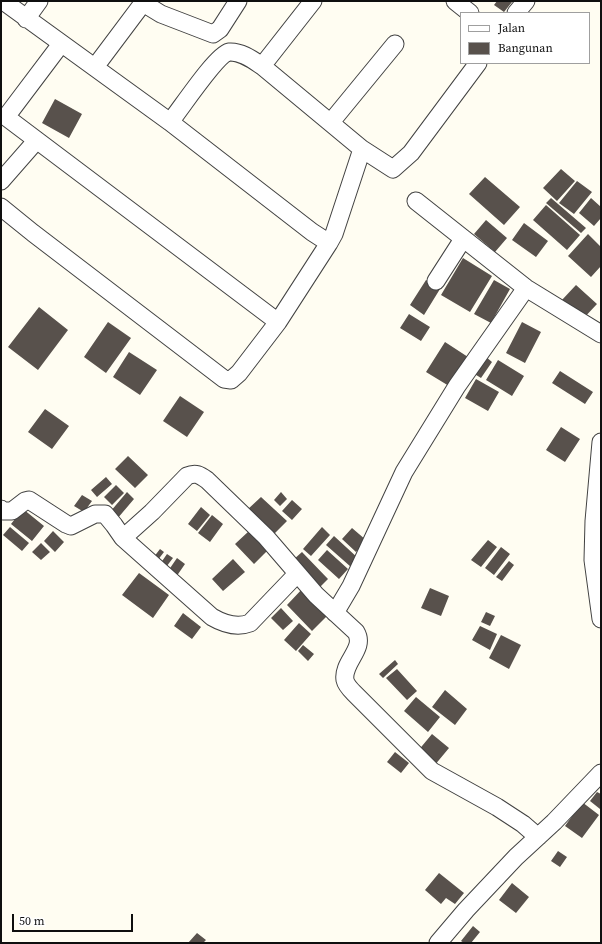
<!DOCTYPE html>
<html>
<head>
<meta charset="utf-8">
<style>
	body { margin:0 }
	#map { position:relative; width:602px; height:944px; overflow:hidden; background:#fffdf2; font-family:"Source Serif 4",serif }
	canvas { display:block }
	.frame { position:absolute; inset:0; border:2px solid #0f0f0f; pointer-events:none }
	.legend { position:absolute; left:460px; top:12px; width:130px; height:52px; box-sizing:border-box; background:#fff; border:1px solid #9f9f9f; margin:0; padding:5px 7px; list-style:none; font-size:12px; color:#0f0f0f }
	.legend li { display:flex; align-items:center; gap:8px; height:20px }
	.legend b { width:20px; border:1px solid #9f9f9f }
	.scale { position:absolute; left:12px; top:914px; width:121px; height:18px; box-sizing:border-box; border:2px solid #0f0f0f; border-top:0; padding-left:5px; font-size:12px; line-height:14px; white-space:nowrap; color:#0f0f0f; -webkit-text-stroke:3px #fff; paint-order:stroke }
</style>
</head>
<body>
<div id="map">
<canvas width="602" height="944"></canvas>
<div class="frame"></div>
<ul class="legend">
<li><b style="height:5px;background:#fff"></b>Jalan</li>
<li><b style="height:11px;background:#58514c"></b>Bangunan</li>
</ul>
<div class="scale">50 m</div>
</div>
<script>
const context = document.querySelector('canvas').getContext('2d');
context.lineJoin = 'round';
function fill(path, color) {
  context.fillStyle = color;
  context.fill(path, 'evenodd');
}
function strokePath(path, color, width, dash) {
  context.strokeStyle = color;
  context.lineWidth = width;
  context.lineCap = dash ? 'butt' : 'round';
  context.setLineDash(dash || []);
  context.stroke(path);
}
const building = new Path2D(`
	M497,1h14l1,1 -8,10 -10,-7z
	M55,99l27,15 -13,24 -27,-15z
	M561,169l14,12 -18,20 -14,-13z
	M485,177l35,30 -16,18 -35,-31z
	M577,181l15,11 -18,22 -15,-11z
	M551,198l35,30 -5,5 -35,-30z
	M591,198l10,9v11l-7,8 -15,-13z
	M546,205l34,30 -13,15 -34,-30z
	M486,220l21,18 -12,14 -21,-18z
	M524,223l24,18 -12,16 -24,-17z
	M588,234l13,13v19l-10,11 -23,-21z
	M463,258l29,18 -22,36 -29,-17z
	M426,280l14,9 -16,26 -14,-10z
	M494,280l16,9 -19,34 -17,-9z
	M576,285l21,19 -15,16 -21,-19z
	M39,307l29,23 -30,40 -30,-23z
	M409,314l21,13 -9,14 -21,-13z
	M108,322l23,16 -25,35 -22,-16z
	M522,322l19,10 -16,31 -19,-10z
	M445,342l23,15 -19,29 -23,-14z
	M129,352l28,18 -17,25 -27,-18z
	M485,356l7,6 -11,16 -8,-5z
	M498,360l26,16 -12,20 -26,-16z
	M560,371l33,21 -8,12 -33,-21z
	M476,379l23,13 -11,19 -23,-13z
	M180,396l24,16 -17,25 -24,-16z
	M45,409l24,17 -17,23 -24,-17z
	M561,427l19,12 -15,23 -19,-12z
	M128,456l20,19 -13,13 -20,-19z
	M106,477l6,7 -15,13 -6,-7z
	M116,485l8,8 -12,12 -8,-8z
	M127,492l7,7 -17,20 -7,-7z
	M281,492l6,7 -7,7 -6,-6z
	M82,495l10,6 -8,11 -10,-6z
	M261,497l26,24 -14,14 -26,-25z
	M292,500l10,9 -10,11 -10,-9z
	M201,507l9,8 -13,16 -9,-7z
	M23,509l21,17 -12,15 -21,-17z
	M212,515l11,9 -13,18 -12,-9z
	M10,527l19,16 -7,8 -19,-16z
	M322,527l8,8 -19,21 -8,-7z
	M352,528l14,12 -10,12 -14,-13z
	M53,531l11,11 -9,10 -11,-11z
	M249,531l18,20 -13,13 -19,-20z
	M334,536l25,23 -8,8 -25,-22z
	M488,540l9,7 -16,20 -10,-7z
	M41,543l9,9 -9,8 -9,-8z
	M501,547l9,7 -16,21 -9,-7z
	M160,549l4,3 -10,13 -4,-3z
	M327,550l21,19 -9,10 -21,-19z
	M302,552l26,27 -8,8 -27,-27z
	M167,554l6,4 -10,13 -5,-4z
	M177,558l8,6 -11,16 -8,-6z
	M233,559l12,13 -22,19 -11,-12z
	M509,561l5,4 -12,16 -6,-4z
	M139,573l30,22 -16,23 -31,-23z
	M304,587l26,26 -18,18 -25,-26z
	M430,588l19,8 -8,20 -20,-8z
	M281,608l12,13 -10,9 -12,-12z
	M486,612l9,4 -5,10 -9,-4z
	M183,613l18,14 -9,12 -18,-13z
	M299,623l12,11 -15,17 -12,-11z
	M480,626l17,8 -7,16 -18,-10z
	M501,635l20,10 -12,24 -20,-11z
	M303,645l11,9 -6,7 -10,-10z
	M395,660l3,4 -15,14 -4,-4z
	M397,669l20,22 -10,9 -21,-22z
	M445,690l22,19 -12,16 -23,-18z
	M416,697l24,20 -12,15 -24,-21z
	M432,734l17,14 -15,18 -17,-14z
	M395,752l14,11 -8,10 -14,-11z
	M597,792l4,2v14l-1,1 -10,-8z
	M582,802l17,13 -17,23 -17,-12z
	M558,851l9,6 -7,10 -9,-6z
	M439,873l25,20 -9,11 -9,-6 -5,6 -16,-14z
	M512,883l17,14 -13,16 -17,-13z
	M473,926l7,6 -9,11h-7l-3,-2z
	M197,933l9,7 -3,3h-15z`);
const street = new Path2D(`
	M3,1l167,121 142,110 17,11 5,-9 28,-85
	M455,1l15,12
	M516,13l10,-12
	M26,19l13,-18
	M61,44l-55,73 272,205
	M262,66l51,-65
	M95,67l48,-64 18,11 52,20 7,-5 18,-28
	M170,122c10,-12 46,-67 59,-70 12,-1 24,8 33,14l100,83 31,20 18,-16 67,-90
	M331,122l64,-78
	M1,181l35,-40
	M416,201l110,87 75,46
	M1,207l32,26 191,146 7,1 8,-7 39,-51 51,-79
	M436,281l27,-42
	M601,442l-7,79 -1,39 8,59
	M1,509l2,2h9l13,-10 4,-1 37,24 5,2 24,-12h10l9,11 9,13 29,-26 35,-36c9,-4 13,-1 20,4l59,57 50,58 40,37c10,17 -14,30 -11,48 1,5 6,10 9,13l78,78 65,36 26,17 15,13
	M123,538l89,79c12,7 25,11 38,6l47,-49
	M335,613l16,-27 53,-114 53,-86 69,-98
	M438,943l28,-33 50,-53 38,-35 47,-49`);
fill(building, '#58514c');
strokePath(street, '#424242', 19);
strokePath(street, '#fff', 17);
</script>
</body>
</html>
